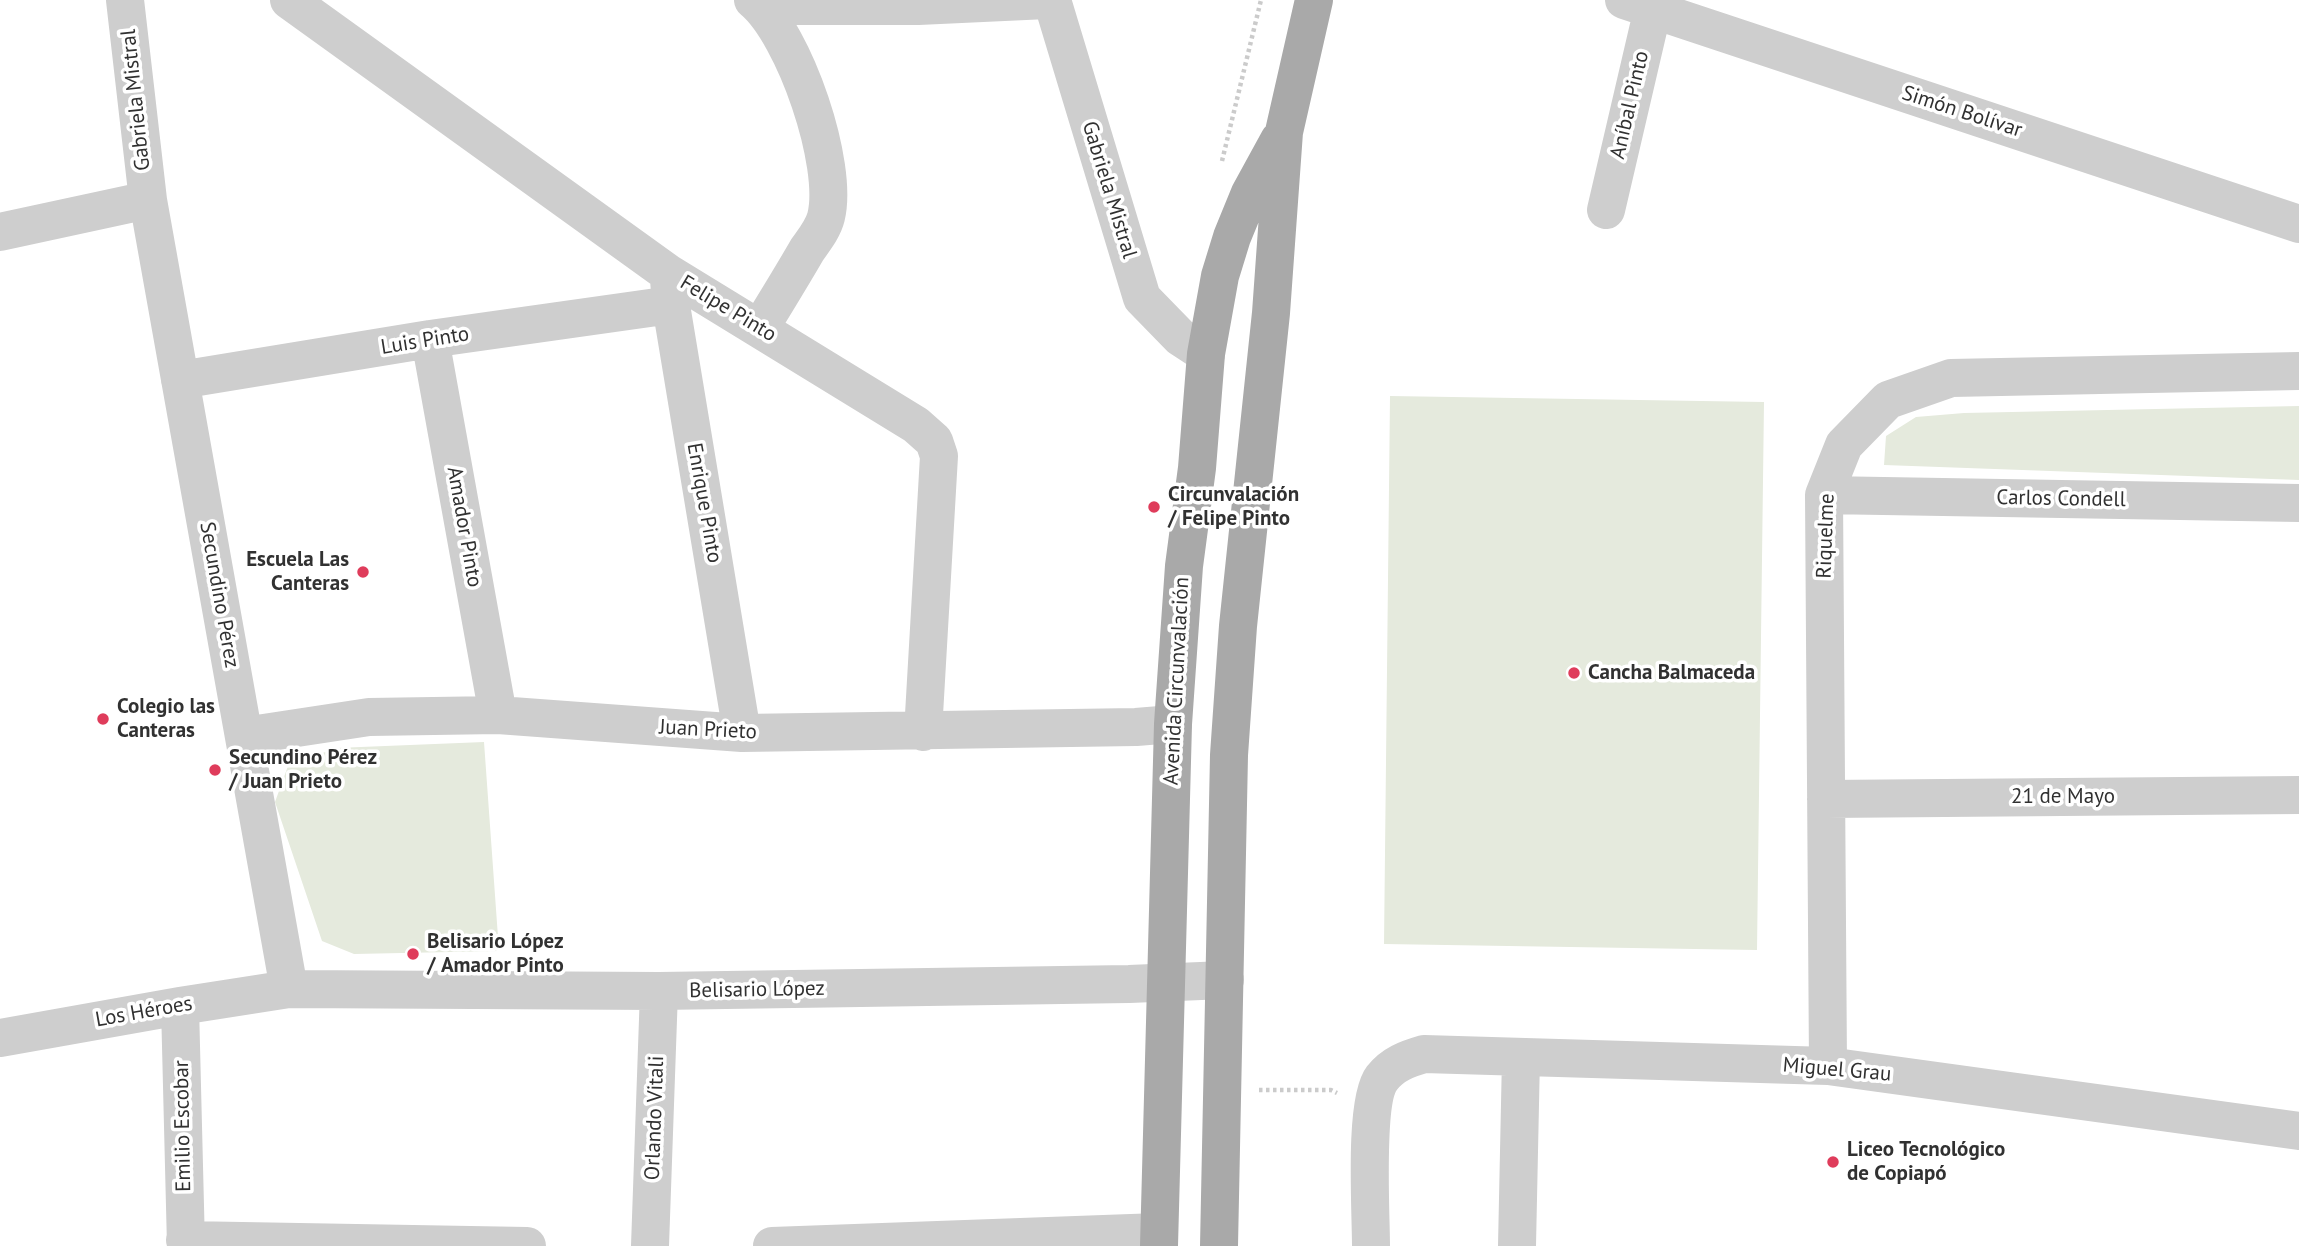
<!DOCTYPE html>
<html>
<head>
<meta charset="utf-8">
<style>
	body { margin:0 }
	canvas { display:block; background:#fff }
</style>
</head>
<body>
<canvas width="2299" height="1246"></canvas>
<script>
const context = document.querySelector('canvas').getContext('2d');
context.lineJoin = 'round';
function fill(path, color) {
  context.fillStyle = color;
  context.fill(path, 'evenodd');
}
function strokePath(path, color, width, dash) {
  context.strokeStyle = color;
  context.lineWidth = width;
  context.lineCap = dash ? 'butt' : 'round';
  context.setLineDash(dash || []);
  context.stroke(path);
}
function write(font, color, halo, rows, align = 'center') {
  context.font = font + ' "PT Sans",sans-serif';
  context.lineWidth = 7;
  context.setLineDash([]);
  context.textBaseline = 'middle';
  context.strokeStyle = halo;
  context.fillStyle = color;
  for (const [text, x, y, turn = 0] of rows) {
    context.save();
    context.translate(x, y);
    context.rotate((+turn || 0) * Math.PI / 180);
    context.textAlign = isNaN(turn) ? turn : align;
    if (halo) context.strokeText(text, 0, 0);
    context.fillText(text, 0, 0);
    context.restore();
  }
}
const green = new Path2D(`
	M1390,396l374,6 -7,548 -373,-6z
	M2299,406v74l-415,-15 2,-29 30,-19 48,-4z
	M484,742l15,209 -145,3 -32,-13 -47,-139 13,-36 48,-18z`);
const path = new Path2D(`
	M1222,161l39,-161
	M1259,1090h72l6,3`);
const minor = new Path2D(`
	M125,0l23,200 141,789
	M289,0l379,273 248,152 18,16 5,15 -16,276
	M753,0c42,35 86,165 73,217 -3,12 -12,23 -19,33 -15,26 -31,52 -47,78
	M1052,0l90,298 38,39 26,17
	M1624,0l675,224
	M760,6h158l129,-6
	M1606,210l49,-210
	M0,232l148,-32
	M669,279l2,26 71,428
	M430,339l68,376
	M180,380l250,-41 241,-34
	M1824,495l475,8
	M244,736l125,-19 129,-2 244,18 394,-6 37,-3
	M1826,799l473,-4
	M180,1006l6,240
	M0,1038l180,-32 109,-17 370,2 470,-7 96,-4
	M1828,1066l-4,-571 20,-50 44,-45 63,-22 348,-7
	M185,1240l342,6
	M650,1246l9,-255
	M772,1246l387,-14
	M1371,1246c0,-34 -7,-145 11,-168 11,-14 25,-19 42,-24l404,12 471,65
	M1517,1246l4,-189`);
const major = new Path2D(`
	M1159,1246l14,-522 11,-158 13,-98 9,-114 14,-78 12,-39 18,-44 29,-53
	M1219,1246l10,-491 9,-129 33,-313 13,-181 30,-132`);
const markers = [
	[1154,507,7,"#df3c5b"],
	[363,572,7,"#df3c5b"],
	[1574,673,7,"#df3c5b"],
	[103,719,7,"#df3c5b"],
	[215,770,7,"#df3c5b"],
	[413,954,7,"#df3c5b"],
	[1833,1162,7,"#df3c5b"]
];
const streetNames = [
	["Gabriela Mistral",136,100,-96],
	["Aníbal Pinto",1630,105,-77],
	["Simón Bolívar",1962,112,18],
	["Gabriela Mistral",1109,190,73],
	["Felipe Pinto",728,309,31],
	["Luis Pinto",425,341,-9],
	["Carlos Condell",2061,499,1],
	["Enrique Pinto",704,503,80],
	["Amador Pinto",464,527,80],
	["Riquelme",1826,536,-88],
	["Secundino Pérez",219,595,80],
	["Avenida Circunvalación",1177,681,-87],
	["Juan Prieto",708,730,3],
	["21 de Mayo",2063,797],
	["Belisario López",757,990,-1],
	["Los Héroes",144,1012,-10],
	["Miguel Grau",1837,1070,5],
	["Orlando Vitali",655,1118,-88],
	["Emilio Escobar",183,1126,-91]
];
const poiNames = [
	["Circunvalación",1168,495],
	["/ Felipe Pinto",1168,519],
	["Escuela Las",349,560,"right"],
	["Canteras",349,584,"right"],
	["Cancha Balmaceda",1588,673],
	["Colegio las",117,707],
	["Canteras",117,731],
	["Secundino Pérez",229,758],
	["/ Juan Prieto",229,782],
	["Belisario López",427,942],
	["/ Amador Pinto",427,966],
	["Liceo Tecnológico",1847,1150],
	["de Copiapó",1847,1174]
];
fill(green, '#e5eadd');
strokePath(path, '#cbcbcb', 4.5, [3.5, 3.5]);
strokePath(minor, '#cecece', 38);
strokePath(major, '#a9a9a9', 38);
for (const [x, y, r, color] of markers) {
  const dot = new Path2D();
  dot.arc(x, y, r, 0, 2 * Math.PI);
  context.fillStyle = color;
  context.fill(dot);
  strokePath(dot, '#fff', 2.5);
}
write('21px', '#313131', '#fff', streetNames);
write('bold 21px', '#313131', '#fff', poiNames, 'left');
</script>
</body>
</html>
